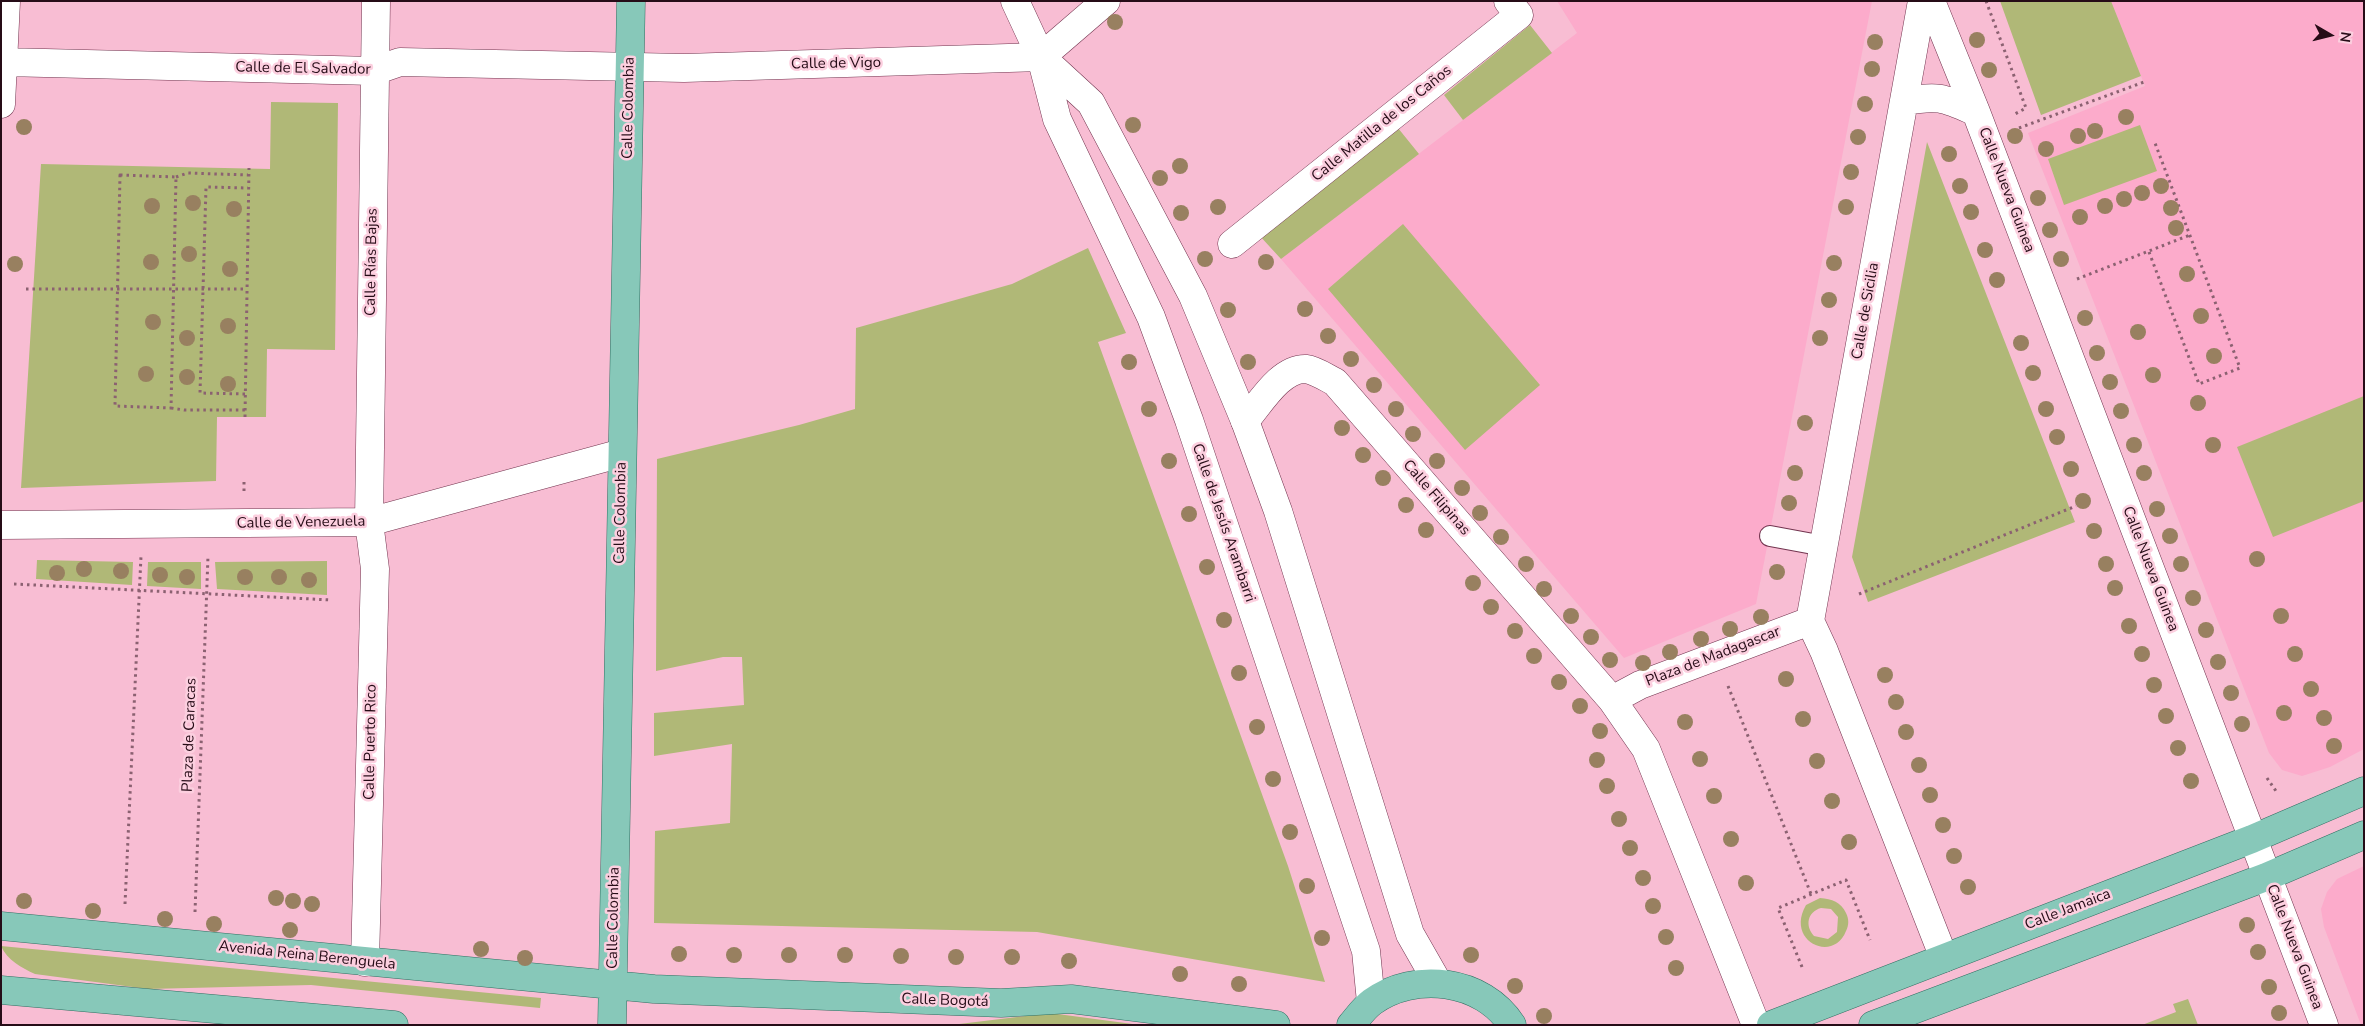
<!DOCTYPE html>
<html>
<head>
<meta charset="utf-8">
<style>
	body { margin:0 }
	#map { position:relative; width:2365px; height:1026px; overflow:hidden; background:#f8bdd3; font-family:"Nunito Sans",sans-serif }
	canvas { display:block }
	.frame { position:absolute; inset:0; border:2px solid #260c17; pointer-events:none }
	.north { position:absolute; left:2305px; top:10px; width:50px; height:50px; -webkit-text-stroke:4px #fccfdf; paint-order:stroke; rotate:98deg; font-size:14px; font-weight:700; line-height:20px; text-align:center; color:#260c17 }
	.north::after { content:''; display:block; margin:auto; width:18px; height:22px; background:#260c17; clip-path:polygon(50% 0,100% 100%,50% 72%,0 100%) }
</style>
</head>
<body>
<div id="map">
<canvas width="2365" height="1026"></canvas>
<div class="frame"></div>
<div class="north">N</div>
</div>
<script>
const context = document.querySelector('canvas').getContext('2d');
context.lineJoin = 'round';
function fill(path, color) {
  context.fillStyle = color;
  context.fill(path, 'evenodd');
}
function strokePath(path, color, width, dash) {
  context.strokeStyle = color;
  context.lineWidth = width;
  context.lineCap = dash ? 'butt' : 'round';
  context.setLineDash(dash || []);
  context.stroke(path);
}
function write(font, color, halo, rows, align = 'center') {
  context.font = font + ' "Nunito Sans",sans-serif';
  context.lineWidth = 5;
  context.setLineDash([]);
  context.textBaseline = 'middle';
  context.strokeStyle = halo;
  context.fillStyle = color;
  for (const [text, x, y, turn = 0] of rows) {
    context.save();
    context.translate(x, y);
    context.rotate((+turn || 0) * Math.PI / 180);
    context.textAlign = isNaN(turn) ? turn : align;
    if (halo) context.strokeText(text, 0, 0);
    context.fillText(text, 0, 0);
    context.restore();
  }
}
const built = new Path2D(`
	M1557,1h315l-116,603 -132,54 -343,-399 296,-226z
	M2111,1h253v748l-34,18 -28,9 -20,-6 -13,-17 -241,-620 117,-47z
	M2364,866v159h-3l-37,-98 -3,-18 6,-17 10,-13z`);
const green = new Path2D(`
	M2000,1h111l30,75 -100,39z
	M1530,25l22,28 -89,67 -19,-25z
	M271,102l67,1 -3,247 -68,-1 -1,68h-49l-1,64 -195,7 20,-324 229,5z
	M2140,125l17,46 -93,34 -16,-46z
	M1398,128l21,26 -138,105 -22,-24z
	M1927,142l148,380 -207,80 -16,-45z
	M1403,224l137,161 -75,65 -137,-161z
	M1088,248l38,85 -28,9 190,524 37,116 -288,-50 -383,-9 1,-92 75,-8 2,-79 -78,12v-43l90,-8 -2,-48h-19l-67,14 1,-212 142,-34 56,-16 1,-81 156,-44z
	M2364,396v105l-91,36 -36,-90z
	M37,560l96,2 -1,23 -96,-6z
	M327,561v34l-110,-6 -2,-27z
	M148,562h53v27l-54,-3z
	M1820,898c12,1 21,4 26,15 3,6 3,12 0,18 -13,33 -61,10 -40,-26zM1821,908l10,1 7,8 -1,15 -9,7 -14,-3c-9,-10 -7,-24 7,-28z
	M1,946l540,52 -1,10 -229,-23 -163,4 -113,-15c-13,-6 -28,-14 -34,-28z
	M2188,999l10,26h-56l34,-13 -3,-8z
	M1050,1013l90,12h-189z`);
const path = new Path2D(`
	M1986,1l40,107 -13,7
	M2019,128l125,-46
	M120,175l56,2 -5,231 -56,-2z
	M176,177l12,-4 60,2
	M2149,252l50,132 41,-16 -85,-225
	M2077,279l113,-44
	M26,289h221
	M245,394l-45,-1 6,-206 42,1
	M171,408l13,2h61
	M245,417l4,-249
	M244,491v-10
	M14,584l317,16
	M1859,594l217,-88
	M1728,686l83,208
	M2267,778l11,16
	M125,904l16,-348
	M195,912l13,-356
	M1802,967l-24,-59 68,-28 24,60`);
const lane = new Path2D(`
	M1770,536l54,10`);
const street = new Path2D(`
	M1931,1l45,111 348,913
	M4,62l370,9 26,-9 284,6 357,-11 65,-56
	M1904,101c36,-6 40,-3 72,11
	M1,104l5,-103
	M1232,244l287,-229 -11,-14
	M1245,421c15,-17 35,-53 61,-52 9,1 21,9 29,13l277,318 34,49 110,276
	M1,525l368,-3 253,-69
	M1810,621l112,-620
	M1810,621l14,30 120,307
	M1612,700l28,-15 170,-64
	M365,962l10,-393 -6,-47 7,-521`);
const secondary = new Path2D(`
	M1015,1l26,56 50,46 102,193 52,125 33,90 132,423 28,49
	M1041,57l16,62 94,198 38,103 177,531 5,51`);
const primary = new Path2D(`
	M1,926l653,63 347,14 70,-4 205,26
	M1,990l393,35
	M612,1025l19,-1024
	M1351,1025c6,-7 13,-17 21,-23 42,-31 111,-23 140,23
	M1771,1025l481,-186 112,-48
	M1873,1025l393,-148 98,-42`);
const trees = [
	[1115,22],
	[1977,40],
	[1875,42],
	[1872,69],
	[1989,70],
	[1865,104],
	[2126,117],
	[1133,125],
	[24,127],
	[2095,131],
	[2015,136],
	[2078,136],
	[1858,137],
	[2046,149],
	[1949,154],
	[1180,166],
	[1851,172],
	[1160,178],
	[1960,186],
	[2161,186],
	[2142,193],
	[2038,198],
	[2124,199],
	[193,203],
	[152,206],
	[2105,206],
	[1218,207],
	[1846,207],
	[2171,208],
	[234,209],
	[1971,212],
	[1181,213],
	[2080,217],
	[2176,228],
	[2050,230],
	[1985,250],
	[189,254],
	[1205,259],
	[2061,259],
	[151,262],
	[1266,262],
	[1834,263],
	[15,264],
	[230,269],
	[2187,274],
	[1997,280],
	[1829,300],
	[1305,309],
	[1228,310],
	[2201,316],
	[2085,318],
	[153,322],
	[228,326],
	[2138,332],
	[1328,336],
	[187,338],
	[1820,338],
	[2021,343],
	[2097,353],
	[2214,356],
	[1351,359],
	[1129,362],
	[1248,362],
	[2033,373],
	[146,374],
	[2153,375],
	[187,377],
	[2110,382],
	[228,384],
	[1374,385],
	[2198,403],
	[1149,409],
	[1396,409],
	[2046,409],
	[2121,411],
	[1805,423],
	[1342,428],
	[1413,434],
	[2057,437],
	[2134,445],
	[2213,445],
	[1363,455],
	[1169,461],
	[1437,461],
	[2071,469],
	[1795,473],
	[2144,473],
	[1383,478],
	[1462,488],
	[2083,501],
	[1789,503],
	[1406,505],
	[2157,509],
	[1480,513],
	[1189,514],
	[1426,530],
	[2094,531],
	[2170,536],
	[1501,537],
	[2257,559],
	[1526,564],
	[2106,564],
	[2181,564],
	[1207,567],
	[84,569],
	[121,571],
	[1777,572],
	[57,573],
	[160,575],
	[187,577],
	[245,577],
	[279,577],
	[309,580],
	[1473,583],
	[2115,588],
	[1544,589],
	[2193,598],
	[1491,607],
	[1571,616],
	[2281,616],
	[1761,617],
	[1224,620],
	[2129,626],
	[1730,629],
	[2206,630],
	[1515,631],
	[1591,637],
	[1701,639],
	[1670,652],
	[2142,654],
	[2295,654],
	[1534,656],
	[1610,660],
	[2218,662],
	[1643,663],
	[1239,673],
	[1885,675],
	[1786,679],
	[1559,682],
	[2154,685],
	[2311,689],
	[2231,693],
	[1896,702],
	[1580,706],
	[2284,713],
	[2166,716],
	[2324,718],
	[1803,719],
	[1685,722],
	[2242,724],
	[1257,727],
	[1600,731],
	[1906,732],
	[2334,746],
	[2178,748],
	[1700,759],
	[1597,760],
	[1817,761],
	[1919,765],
	[1273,779],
	[2191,781],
	[1607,786],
	[1930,795],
	[1714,796],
	[1832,801],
	[1619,819],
	[1943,825],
	[1290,832],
	[1731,839],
	[1849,842],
	[1630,848],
	[1954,856],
	[1643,878],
	[1746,883],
	[1307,886],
	[1968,887],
	[276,898],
	[24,901],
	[293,901],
	[312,904],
	[1653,906],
	[93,911],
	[165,919],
	[214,924],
	[2247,925],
	[290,930],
	[1666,937],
	[1322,938],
	[481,949],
	[2258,952],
	[679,954],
	[734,955],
	[789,955],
	[845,955],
	[1471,955],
	[901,956],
	[956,957],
	[1012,957],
	[525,958],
	[1069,961],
	[1676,968],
	[1180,974],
	[1239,984],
	[1515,986],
	[2269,987],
	[2279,1013],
	[1544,1016]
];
const streetNames = [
	["Calle de Vigo",836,64,-1],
	["Calle de El Salvador",303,69,1],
	["Calle Colombia",629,108,-89],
	["Calle Matilla de los Caños",1382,124,-39],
	["Calle Nueva Guinea",2006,190,69],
	["Calle Rías Bajas",372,262,-89],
	["Calle de Sicilia",1866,311,-80],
	["Calle Filipinas",1436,498,49],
	["Calle Colombia",621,513,-89],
	["Calle de Venezuela",301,523,-1],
	["Calle de Jesús Arambarri",1223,523,71],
	["Calle Nueva Guinea",2150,569,69],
	["Plaza de Madagascar",1713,657,-21],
	["Plaza de Caracas",190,735,-88],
	["Calle Puerto Rico",371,742,-89],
	["Calle Jamaica",2068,910,-21],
	["Calle Colombia",614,918,-89],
	["Calle Nueva Guinea",2294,947,69],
	["Avenida Reina Berenguela",307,956,6],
	["Calle Bogotá",945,1001,2]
];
fill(built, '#fcabcb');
fill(green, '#b0b877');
strokePath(lane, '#72344f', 22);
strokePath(street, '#72344f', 29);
strokePath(secondary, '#72344f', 29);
strokePath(primary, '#316f62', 29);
strokePath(path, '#8b6171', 3, [2.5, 4]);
strokePath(lane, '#fff', 20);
strokePath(street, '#fff', 28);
strokePath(secondary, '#fff', 28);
strokePath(primary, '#87c8b9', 28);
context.fillStyle = '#988060';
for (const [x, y] of trees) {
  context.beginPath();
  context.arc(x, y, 8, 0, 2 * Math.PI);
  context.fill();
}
write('15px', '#260c17', '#fccfdf', streetNames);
</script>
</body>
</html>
